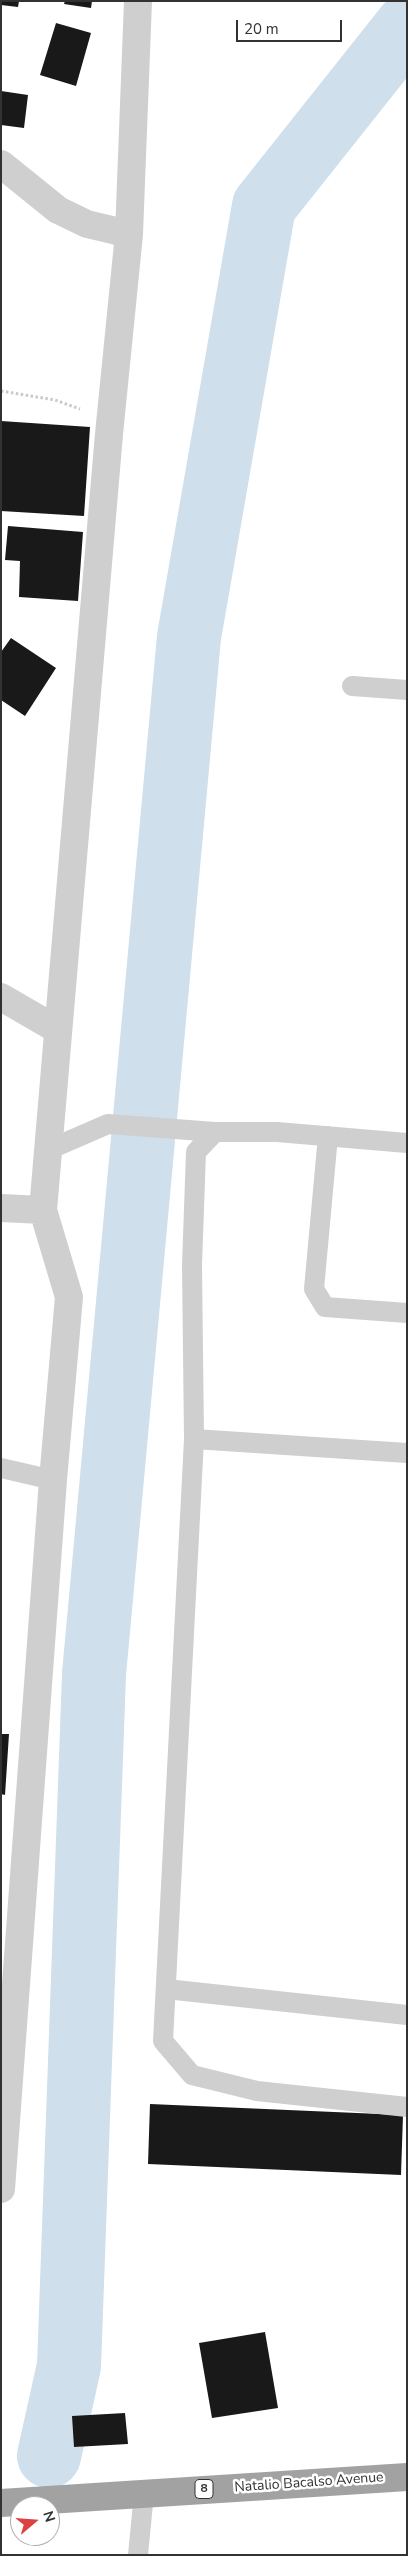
<!DOCTYPE html>
<html>
<head>
<meta charset="utf-8">
<style>
	body { margin:0 }
	#map { position:relative; width:408px; height:2556px; overflow:hidden; background:#fff; font-family:"Nunito Sans",sans-serif }
	canvas { display:block }
	.frame { position:absolute; inset:0; border:2px solid #323232; pointer-events:none }
	.north { position:absolute; left:10px; top:2496px; width:50px; height:50px; box-sizing:border-box; background:#fff; border:1px solid #adadad; border-radius:50%; rotate:72deg; font-size:14px; font-weight:700; line-height:20px; text-align:center; color:#323232 }
	.north::after { content:''; display:block; margin:auto; width:18px; height:22px; background:#db4243; clip-path:polygon(50% 0,100% 100%,50% 72%,0 100%) }
	.scale { position:absolute; left:236px; top:20px; width:106px; height:22px; box-sizing:border-box; border:2px solid #323232; border-top:0; padding-left:6px; font-size:15px; line-height:18px; white-space:nowrap; color:#323232; -webkit-text-stroke:4px #fff; paint-order:stroke }
</style>
</head>
<body>
<div id="map">
<canvas width="408" height="2556"></canvas>
<div class="frame"></div>
<div class="north">N</div>
<div class="scale">20 m</div>
</div>
<script>
const context = document.querySelector('canvas').getContext('2d');
context.lineJoin = 'round';
function strokePath(path, color, width, dash) {
  context.strokeStyle = color;
  context.lineWidth = width;
  context.lineCap = dash ? 'butt' : 'round';
  context.setLineDash(dash || []);
  context.stroke(path);
}
function fill(path, color) {
  context.fillStyle = color;
  context.fill(path, 'evenodd');
}
function write(font, color, halo, rows, align = 'center') {
  context.font = font + ' "Nunito Sans",sans-serif';
  context.lineWidth = 5;
  context.setLineDash([]);
  context.textBaseline = 'middle';
  context.strokeStyle = halo;
  context.fillStyle = color;
  for (const [text, x, y, turn = 0] of rows) {
    context.save();
    context.translate(x, y);
    context.rotate((+turn || 0) * Math.PI / 180);
    context.textAlign = isNaN(turn) ? turn : align;
    if (halo) context.strokeText(text, 0, 0);
    context.fillText(text, 0, 0);
    context.restore();
  }
}
const river = new Path2D(`
	M49,2456l20,-90 25,-692 95,-1037 75,-431 143,-180`);
const building = new Path2D(`
	M1,1h18l-1,6 -17,-2z
	M65,1h27l-1,7 -27,-4z
	M56,23l35,10 -15,53 -36,-11z
	M1,91l27,4 -4,33 -23,-3z
	M1,421l89,6 -6,89 -83,-5z
	M8,526l75,6 -5,69 -59,-4 1,-36 -15,-1z
	M11,638l45,30 -31,48 -24,-16v-48z
	M1,1734h8l-4,61 -4,-1z
	M150,2104l253,11 -2,60 -253,-11z
	M265,2332l13,76 -66,10 -13,-75z
	M125,2413l3,31 -54,3 -2,-31z`);
const path = new Path2D(`
	M1,391l54,9 25,9`);
const service = new Path2D(`
	M352,686l55,4
	M328,1136l-14,153 11,18 82,6
	M407,1143l-130,-11h-62l-19,20 -4,113 2,174 -31,602 29,34 65,16 150,16
	M48,1150l60,-26 107,8
	M194,1439l213,14
	M1,1468l52,12
	M166,1989l241,26
	M138,2555l6,-62`);
const minor = new Path2D(`
	M1,164l57,46 29,14 42,10
	M1,997l57,33
	M1,1208l42,2
	M1,2189l52,-709 16,-183 -26,-87 66,-776 20,-200 9,-233`);
const trunk = new Path2D(`
	M1,2503l406,-26`);
const shields = [
	[204,2489,18]
];
const shieldNames = [
	["8",204,2489]
];
const streetNames = [
	["Natalio Bacalso Avenue",309,2483,-4]
];
strokePath(river, '#cfdfeb', 64);
fill(building, '#191919');
strokePath(path, '#c9c9c9', 3, [2.5, 2.5]);
strokePath(service, '#cfcfcf', 20);
strokePath(minor, '#cfcfcf', 28);
strokePath(trunk, '#a2a2a2', 28);
for (const [x, y, w] of shields) {
  const box = new Path2D();
  box.roundRect(x - w / 2, y - 9.5, w, 19, 4);
  context.fillStyle = '#fff';
  context.fill(box);
  strokePath(box, '#323232', 1);
}
write('bold 12px', '#323232', null, shieldNames);
write('14px', '#323232', '#fff', streetNames);
</script>
</body>
</html>
